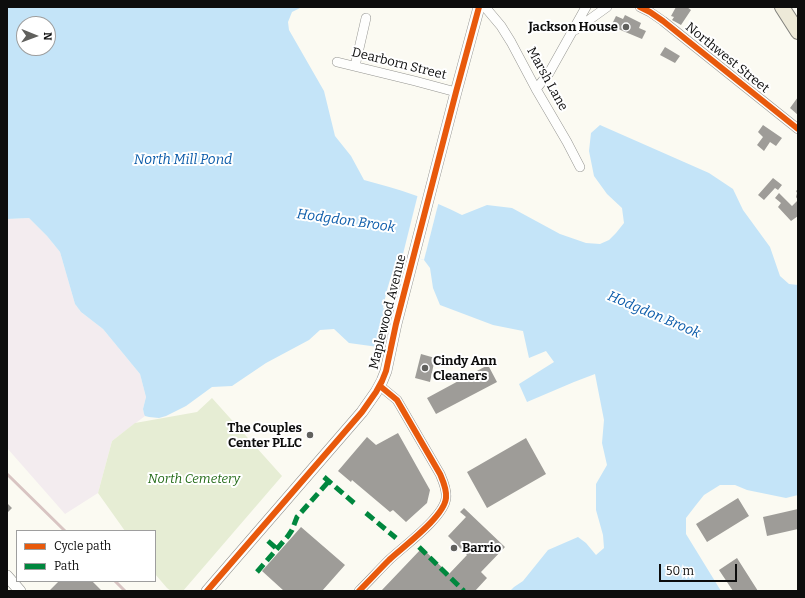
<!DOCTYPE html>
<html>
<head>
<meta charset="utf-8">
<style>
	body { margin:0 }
	#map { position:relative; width:805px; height:598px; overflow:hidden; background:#fbfaf2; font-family:Bitter,serif }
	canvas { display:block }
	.frame { position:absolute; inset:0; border:8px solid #0d0d0d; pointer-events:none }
	.legend { position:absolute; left:16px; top:530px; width:140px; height:52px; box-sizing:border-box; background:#fff; border:1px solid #9e9e9e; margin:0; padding:5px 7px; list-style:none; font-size:12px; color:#0d0d0d }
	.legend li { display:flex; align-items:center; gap:8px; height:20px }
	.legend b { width:20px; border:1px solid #9e9e9e }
	.north { position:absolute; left:16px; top:16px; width:40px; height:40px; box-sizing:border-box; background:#fff; border:1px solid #9e9e9e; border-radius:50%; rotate:91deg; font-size:11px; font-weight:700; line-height:16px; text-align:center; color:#0d0d0d }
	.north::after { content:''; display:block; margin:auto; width:14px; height:18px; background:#60605d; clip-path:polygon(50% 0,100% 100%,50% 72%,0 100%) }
	.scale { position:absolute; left:659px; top:564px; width:78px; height:18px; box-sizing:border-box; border:2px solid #0d0d0d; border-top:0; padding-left:5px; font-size:12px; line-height:14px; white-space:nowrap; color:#0d0d0d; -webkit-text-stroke:3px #fff; paint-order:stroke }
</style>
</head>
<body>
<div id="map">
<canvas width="805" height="598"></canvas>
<div class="frame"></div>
<ul class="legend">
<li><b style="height:5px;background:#e8590c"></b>Cycle path</li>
<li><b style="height:5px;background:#00873e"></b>Path</li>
</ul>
<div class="north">N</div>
<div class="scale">50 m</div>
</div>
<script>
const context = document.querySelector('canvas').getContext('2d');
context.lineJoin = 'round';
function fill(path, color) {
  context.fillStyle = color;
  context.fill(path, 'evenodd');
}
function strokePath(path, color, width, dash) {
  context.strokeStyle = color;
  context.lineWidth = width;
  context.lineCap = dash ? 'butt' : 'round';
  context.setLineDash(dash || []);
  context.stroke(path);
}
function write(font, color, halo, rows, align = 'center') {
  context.font = font + ' Bitter,serif';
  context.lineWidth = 4;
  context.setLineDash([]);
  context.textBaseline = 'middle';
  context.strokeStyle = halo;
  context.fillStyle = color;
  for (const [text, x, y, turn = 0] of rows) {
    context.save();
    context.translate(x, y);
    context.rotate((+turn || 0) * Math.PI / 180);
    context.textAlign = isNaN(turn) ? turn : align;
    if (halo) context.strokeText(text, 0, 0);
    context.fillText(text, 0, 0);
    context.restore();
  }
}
const industrial = new Path2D(`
	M29,218l18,18 13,16 15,52 6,8 22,17 37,45 6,23 -3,12 1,5 1,2 -33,25 -14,52 -33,21 -58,-66v-229z`);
const cemetery = new Path2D(`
	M212,398l70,78 -99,115h-12l-4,-3 -12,-14v-43h-30l-27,-38 14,-52 23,-18 62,-11z`);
const water = new Path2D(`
	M7,7h295l-10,5 -4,10 1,8 35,61 11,45 16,20 13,24c34,9 67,19 98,35l25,-10 25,3 48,26 26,9 14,1 9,-4 7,-7 8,-10 -2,-15 -15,-14 -13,-18 -5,-25 2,-18 9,-8 109,48 24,16 10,21 27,37 10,29 9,8 9,1v210l-12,3 -39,-8 -12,-5h-15l-16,10 -8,10 -10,13v16l35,57h-211l4,-4 9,-6 25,-31 30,-13 8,6 10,12 8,-7 -1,-13 -7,-25v-26l11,-19 -5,-22 2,-23 -9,-46 -21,8 -47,20 -8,-18 35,-22 -8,-11 -17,7 -6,-27 -30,-6 -53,-20 -7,-17 -3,-20 -6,-8 -22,-6c-11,17 -15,35 -19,54l5,3 -10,36 -29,-4 -15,-14 -14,1 -11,10 -43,23 -34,23 -20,1 -26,19 -20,10 -7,2 -10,-1 -4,-1 -1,-2 -1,-5 3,-12 -6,-23 -37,-45 -22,-17 -6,-8 -15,-52 -13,-16 -18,-18 -22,1zM24,24h24v24h-24z`);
const pier = new Path2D(`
	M418,194l21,7 -15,59 -21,-6z`);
const building = new Path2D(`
	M676,7h11l4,3 -10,15 -9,-5 2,-3 -3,-1z
	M625,15l16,8 -2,5 7,3 -4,8 -31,-13 5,-10 7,3z
	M665,47l15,9 -5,7 -15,-8z
	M798,97v18l-8,-7z
	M763,125l19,13 -6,8 -6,-4 -6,9 -7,-6 6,-8 -5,-5z
	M773,178l9,7 -4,5 -3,-2 -11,12 -6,-5z
	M798,189v11l-2,-3 1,-4 -1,-2z
	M779,193l13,13 6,-6v16l-7,5 -13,-14 3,-4 -6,-5z
	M421,354l14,4 -5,24 -15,-4z
	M488,365l9,17 -61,32 -9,-16z
	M398,433l32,57 -3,13 -21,19 -13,-12 -3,2 -38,-32 -1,2 -13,-11 29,-34 9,8z
	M526,438l20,36 -59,34 -20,-36z
	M738,498l11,18 -42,26 -11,-18z
	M7,503l5,5 -5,5z
	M464,508l41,39 -24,25 6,6 -12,13h-94l41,-43 27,26 18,-19 -19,-19 18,-19 -6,-5z
	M798,509v20l-31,7 -4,-19z
	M301,527l44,38 -23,26h-38l-22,-20z
	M737,558l21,33h-25l-14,-21z
	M59,581h33l10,10h-53z`);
const minor = new Path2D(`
	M485,7l16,19 10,16 25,47 31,53 13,25
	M640,7l10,5 13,9 135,108
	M575,30l32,-23
	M337,62l78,19 41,11
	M355,66l11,-48
	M536,89l13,-16 37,-66
	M359,591c10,-10 20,-21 30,-31 15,-14 55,-43 57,-62 1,-9 -3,-17 -6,-24l-43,-74 -17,-14`);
const tertiary = new Path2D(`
	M7,576l13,15
	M207,591l155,-179 14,-20 6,-11 4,-10 10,-47 60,-232 23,-85`);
const primary = new Path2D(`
	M782,7l16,25`);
const rail = new Path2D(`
	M7,474l58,57
	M115,581l10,10`);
const quiet = new Path2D(`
	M324,477l30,26
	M366,513l30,25
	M268,541l9,8
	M419,547l45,44
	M257,572l31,-36 4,-6 5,-13 32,-36`);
const cycleway = new Path2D(`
	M640,7l10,5 13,9 135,108
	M207,591l155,-179 14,-20 6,-11 4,-10 10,-47 60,-232 23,-85
	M359,591c10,-10 20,-21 30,-31 15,-14 55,-43 57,-62 1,-9 -3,-17 -6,-24l-43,-74 -17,-14`);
const markers = [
	[626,27,4,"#60605d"],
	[425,368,4,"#60605d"],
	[310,435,4,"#60605d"],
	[454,548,4,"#60605d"]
];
const poiNames = [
	["Jackson House",618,27],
	["Cindy Ann",433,361,"left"],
	["Cleaners",433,376,"left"],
	["The Couples",302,428],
	["Center PLLC",302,443],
	["Barrio",462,548,"left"]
];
const streetNames = [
	["Northwest Street",727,58,39],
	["Dearborn Street",399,64,14],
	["Marsh Lane",547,79,61],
	["Maplewood Avenue",388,312,-76]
];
const parkNames = [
	["North Cemetery",194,479]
];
const waterNames = [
	["North Mill Pond",183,160],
	["Hodgdon Brook",346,221,8],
	["Hodgdon Brook",654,315,23]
];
fill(industrial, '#f3ecef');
fill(cemetery, '#e6edd4');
fill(water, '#c4e4f8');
fill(pier, '#fbfaf2');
fill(building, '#9e9c98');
strokePath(minor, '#949490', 10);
strokePath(tertiary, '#949490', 12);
strokePath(primary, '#81817d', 16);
strokePath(minor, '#fefefd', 9);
strokePath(tertiary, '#fefefd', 11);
strokePath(primary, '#ede9d8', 14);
strokePath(rail, '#d8c4c2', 3);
strokePath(quiet, '#00873e', 5, [10, 5]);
strokePath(cycleway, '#e8590c', 6);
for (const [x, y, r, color] of markers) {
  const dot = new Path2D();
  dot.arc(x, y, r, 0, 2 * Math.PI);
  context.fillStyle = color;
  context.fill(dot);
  strokePath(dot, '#fff', 1.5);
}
write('bold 13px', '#0d0d0d', '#fff', poiNames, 'right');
write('13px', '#0d0d0d', '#fff', streetNames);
write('italic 13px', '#246b18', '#fff', parkNames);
write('italic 14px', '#0c5caa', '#fff', waterNames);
</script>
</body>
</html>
